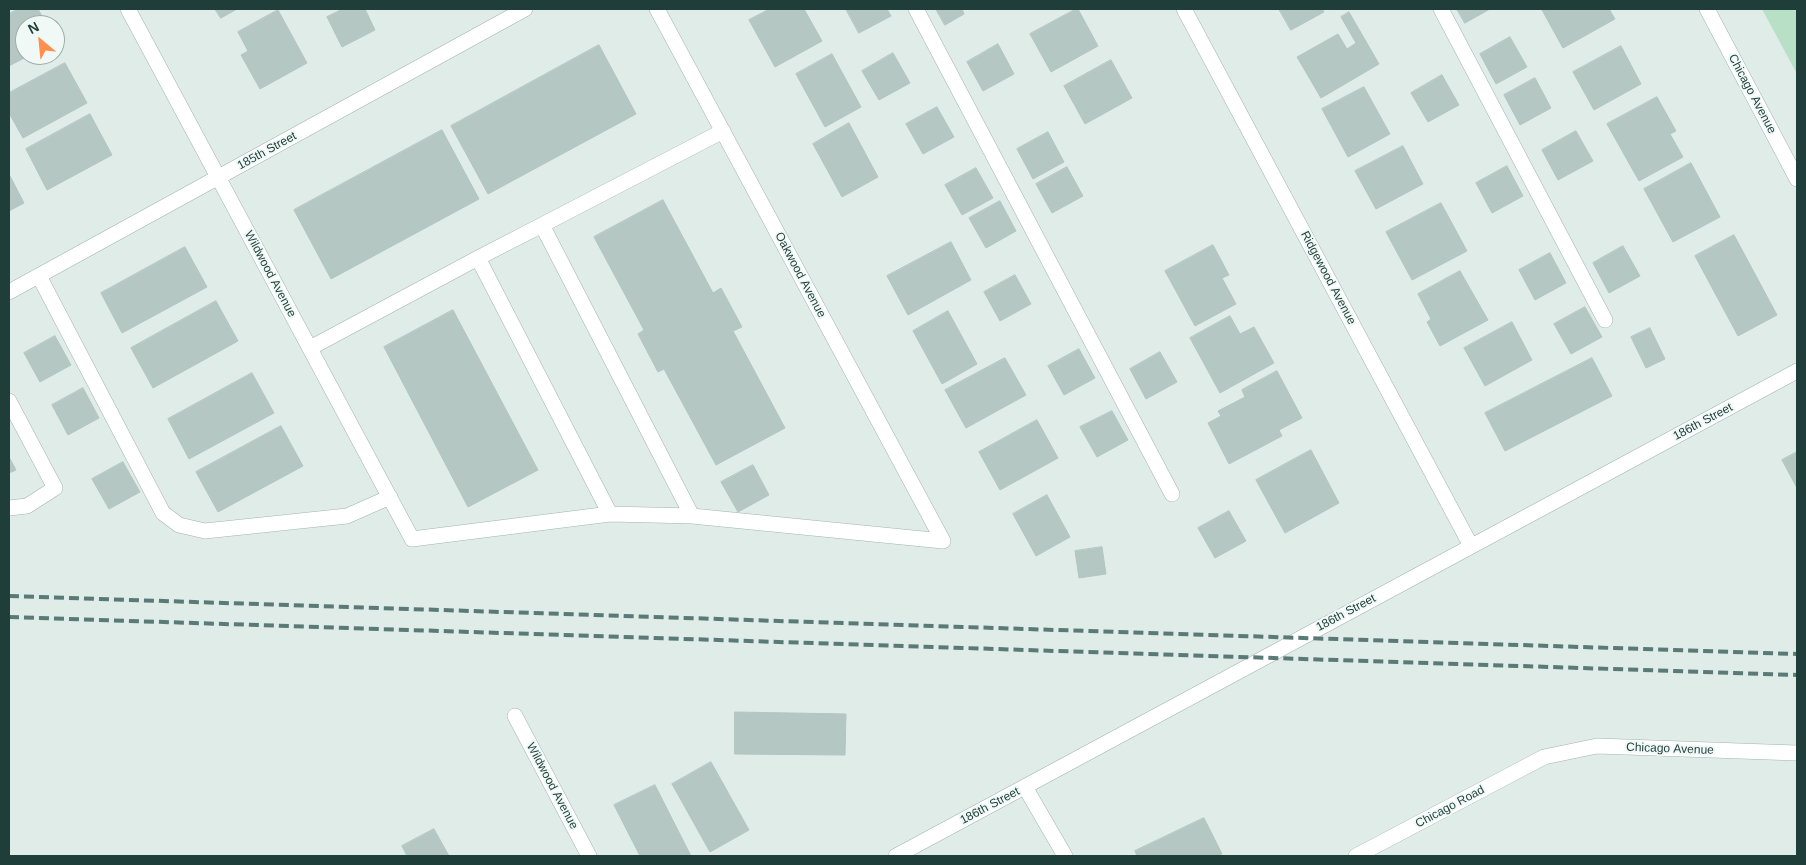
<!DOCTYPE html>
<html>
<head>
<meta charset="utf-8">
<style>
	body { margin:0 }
	#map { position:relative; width:1806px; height:865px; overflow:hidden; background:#e0ece8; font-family:Arial,sans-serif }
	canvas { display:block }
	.frame { position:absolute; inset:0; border:10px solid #1f3e3a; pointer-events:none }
	.north { position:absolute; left:15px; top:15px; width:50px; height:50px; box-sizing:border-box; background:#f1f9f6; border:1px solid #9daeab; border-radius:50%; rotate:332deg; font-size:14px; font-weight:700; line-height:20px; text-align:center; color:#1f3e3a }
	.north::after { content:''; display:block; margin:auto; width:18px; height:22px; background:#fe8f4c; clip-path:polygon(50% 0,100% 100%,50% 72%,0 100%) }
</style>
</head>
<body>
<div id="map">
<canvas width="1806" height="865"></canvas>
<div class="frame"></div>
<div class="north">N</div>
</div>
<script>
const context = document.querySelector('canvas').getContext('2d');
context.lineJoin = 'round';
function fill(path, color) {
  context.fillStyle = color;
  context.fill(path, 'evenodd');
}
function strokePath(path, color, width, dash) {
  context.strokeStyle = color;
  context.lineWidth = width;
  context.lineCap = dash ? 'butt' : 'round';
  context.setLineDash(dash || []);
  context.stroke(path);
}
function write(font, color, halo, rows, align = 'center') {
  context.font = font + ' Arial,sans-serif';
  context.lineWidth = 4;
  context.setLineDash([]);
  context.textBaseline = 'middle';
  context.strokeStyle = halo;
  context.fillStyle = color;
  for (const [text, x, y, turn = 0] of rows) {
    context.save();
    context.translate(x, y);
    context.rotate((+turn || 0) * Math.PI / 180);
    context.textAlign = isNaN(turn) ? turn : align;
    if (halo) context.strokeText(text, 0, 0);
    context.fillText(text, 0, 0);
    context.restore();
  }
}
const green = new Path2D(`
	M1762,9h35v65z`);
const building = new Path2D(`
	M18,9h20l9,16h-22v30h5l-21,11v-52z
	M215,9h22l-16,9z
	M343,9h22l10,21 -33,17 -15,-30z
	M770,9h34l18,32 -47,26 -26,-47z
	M846,9h41l4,7 -32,17z
	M936,9h26l2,5 -19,11z
	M1076,9h2l20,37 -47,26 -21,-38z
	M1279,9h43l2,3 -33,18z
	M1457,9h33l-25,14z
	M1545,9h64l6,10 -52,29 -21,-38z
	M278,10l29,53 -47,26 -19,-34 7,-4 -10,-19z
	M1349,12l30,52 -58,34 -24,-41 41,-23 9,15 9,-6 -15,-26z
	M1510,37l17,30 -31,17 -16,-30z
	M998,44l16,30 -31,17 -16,-29z
	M599,45l37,69 -148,80 -37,-68z
	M1621,46l20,38 -47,26 -21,-38z
	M893,53l17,30 -31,17 -17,-29z
	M832,54l29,53 -36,20 -29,-53z
	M1111,60l21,38 -47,26 -21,-38z
	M65,63l22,40 -64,35 -14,-25v-20z
	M1442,75l17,30 -31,17 -17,-29z
	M1535,78l16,30 -31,17 -16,-30z
	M1364,87l26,47 -42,23 -26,-48z
	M1657,97l19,34 -6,3 13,23 -44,24 -32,-57z
	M937,107l17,30 -31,17 -17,-30z
	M90,114l22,41 -65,35 -21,-41z
	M849,123l29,54 -36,20 -29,-53z
	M442,130l37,69 -148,80 -37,-69z
	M1576,131l17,30 -35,19 -16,-30z
	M1048,132l16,30 -31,17 -16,-30z
	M1403,146l20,38 -47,25 -21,-38z
	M1691,163l29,54 -47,25 -29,-53z
	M1507,166l16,30 -31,17 -16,-30z
	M1067,167l16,29 -31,17 -16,-29z
	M976,168l17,30 -31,17 -17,-30z
	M9,174l15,29 -15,8z
	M663,200l50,93 8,-5 21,39 -9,4 52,97 -69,37 -52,-96 -6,3 -20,-38 6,-4 -50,-93z
	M1000,201l16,30 -30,17 -17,-30z
	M1441,203l26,48 -55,29 -26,-48z
	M1734,235l43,80 -39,21 -43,-80z
	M951,242l20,38 -63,35 -21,-39z
	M1213,245l16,30 -7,3 14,26 -41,22 -30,-55z
	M1623,246l17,30 -31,17 -16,-30z
	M185,247l22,40 -85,46 -21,-40z
	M1550,253l16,30 -31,17 -16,-30z
	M1460,271l28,49 -48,26 -13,-24 4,-3 -13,-25z
	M1015,275l16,29 -31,17 -16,-29z
	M216,301l22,40 -85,47 -22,-40z
	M1585,307l17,30 -31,17 -17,-30z
	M453,310l85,160 -70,37 -84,-160z
	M948,311l29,53 -35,20 -29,-53z
	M1230,316l10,18 14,-7 20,36 -54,30 -30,-55z
	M1512,322l20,38 -47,26 -21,-38z
	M1650,328l15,31 -19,9 -15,-31z
	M55,336l16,29 -31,17 -16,-29z
	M1079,349l16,29 -31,17 -16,-29z
	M1160,352l17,30 -31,17 -16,-30z
	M1005,358l21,37 -60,33 -21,-38z
	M1592,358l20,38 -107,55 -20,-38z
	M1277,371l25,47 -23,12 3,6 -53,28 -21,-41 13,-7 -3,-5 27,-14 -3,-7z
	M252,373l22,40 -85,46 -21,-40z
	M83,388l16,30 -31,17 -16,-30z
	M1112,411l16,29 -31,17 -17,-30z
	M1037,420l21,38 -58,32 -21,-38z
	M281,426l22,40 -85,46 -22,-40z
	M1311,450l28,53 -54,30 -29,-53z
	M1797,452v36l-15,-28z
	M9,457l7,13 -7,3z
	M123,462l17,30 -31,17 -17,-30z
	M753,465l16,30 -31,17 -17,-30z
	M1047,495l23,42 -34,19 -23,-42z
	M1229,511l17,30 -31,17 -17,-30z
	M1102,547l4,27 -27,4 -4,-27z
	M735,712l111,2 -1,41 -110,-1z
	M711,762l38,68 -39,22 -38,-68z
	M655,785l36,71h-51l-26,-51z
	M1204,818l18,36 -6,2h-79l-2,-5z
	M434,829l15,27h-42l-5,-10z`);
const minor = new Path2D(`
	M128,9l284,530 198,-25
	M657,9l286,532
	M916,9l256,485
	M1184,9l287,537
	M1441,9l164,311
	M1707,9l90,170
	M542,225l181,-94
	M478,258l132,256 82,2
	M39,276l124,237 16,12 26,6 142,-15 43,-19
	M9,292l516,-283
	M310,348l168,-90 64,-33 150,291 251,25
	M9,401l46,87 -28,18 -18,2
	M515,716l74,140
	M1025,787l40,69
	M896,856l901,-485
	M1356,856l188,-99 53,-11 200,7`);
const rail = new Path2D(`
	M9,596l1788,58
	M9,617l1788,58`);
const streetNames = [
	["Chicago Avenue",1752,94,62],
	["185th Street",267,151,-29],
	["Wildwood Avenue",270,274,62],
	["Oakwood Avenue",800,275,62],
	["Ridgewood Avenue",1328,278,62],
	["186th Street",1703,422,-28],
	["186th Street",1346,613,-28],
	["Chicago Avenue",1670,749,2],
	["Wildwood Avenue",552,786,62],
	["186th Street",990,806,-28],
	["Chicago Road",1450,807,-28]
];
fill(green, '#b7e0c7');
fill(building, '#b5c7c2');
strokePath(building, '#b2c6c1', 1);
strokePath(minor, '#a2b4b0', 16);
strokePath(minor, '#fff', 15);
strokePath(rail, '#597a76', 4, [10, 5]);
write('12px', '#1f3e3a', '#f1f9f6', streetNames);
</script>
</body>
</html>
